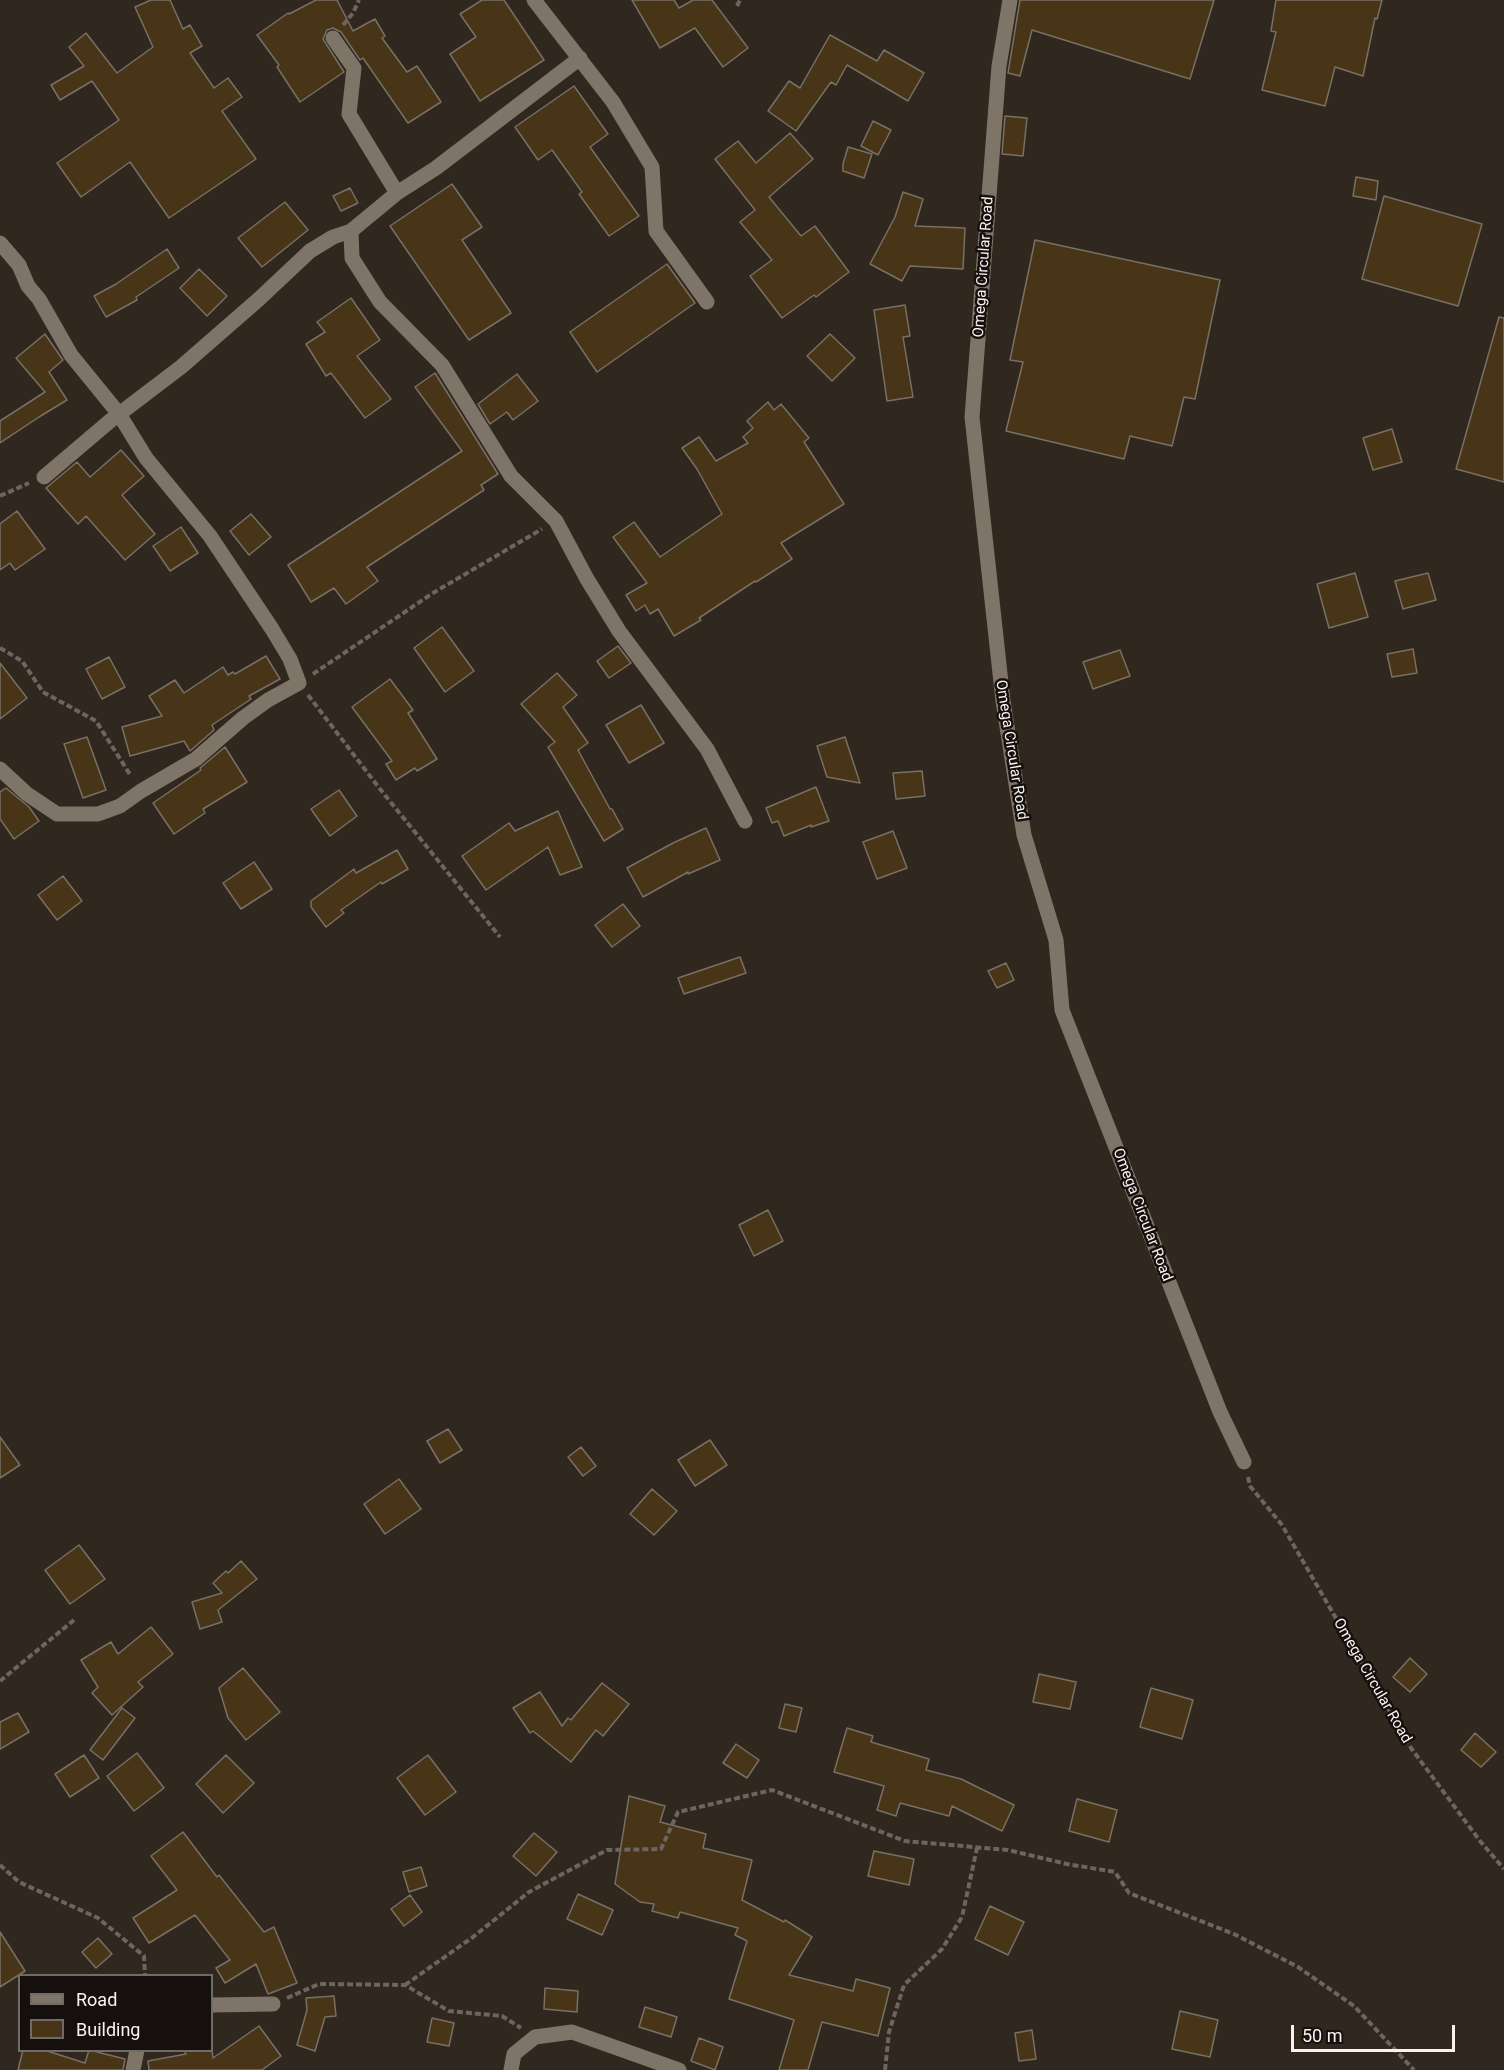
<!DOCTYPE html>
<html>
<head>
<meta charset="utf-8">
<style>
	body { margin:0 }
	#map { position:relative; width:1504px; height:2070px; overflow:hidden; background:#30271f; font-family:Roboto,sans-serif }
	canvas { display:block }
	.legend { position:absolute; left:18px; top:1974px; width:195px; height:78px; box-sizing:border-box; background:#15100d; border:2px solid #706b67; margin:0; padding:8px 10px; list-style:none; font-size:18px; color:#f9f3ee }
	.legend li { display:flex; align-items:center; gap:12px; height:30px }
	.legend b { width:30px; border:2px solid #706b67 }
	.scale { position:absolute; left:1291px; top:2025px; width:164px; height:27px; box-sizing:border-box; border:3px solid #f9f3ee; border-top:0; padding-left:8px; font-size:18px; line-height:21px; white-space:nowrap; color:#f9f3ee; -webkit-text-stroke:4px #15100d; paint-order:stroke }
</style>
</head>
<body>
<div id="map">
<canvas width="1504" height="2070"></canvas>
<ul class="legend">
<li><b style="height:8px;background:#7e7467"></b>Road</li>
<li><b style="height:16px;background:#483518"></b>Building</li>
</ul>
<div class="scale">50 m</div>
</div>
<script>
const context = document.querySelector('canvas').getContext('2d');
context.lineJoin = 'round';
function fill(path, color) {
  context.fillStyle = color;
  context.fill(path, 'evenodd');
}
function strokePath(path, color, width, dash) {
  context.strokeStyle = color;
  context.lineWidth = width;
  context.lineCap = dash ? 'butt' : 'round';
  context.setLineDash(dash || []);
  context.stroke(path);
}
function write(font, color, halo, rows, align = 'center') {
  context.font = font + ' Roboto,sans-serif';
  context.lineWidth = 5;
  context.setLineDash([]);
  context.textBaseline = 'middle';
  context.strokeStyle = halo;
  context.fillStyle = color;
  for (const [text, x, y, turn = 0] of rows) {
    context.save();
    context.translate(x, y);
    context.rotate((+turn || 0) * Math.PI / 180);
    context.textAlign = isNaN(turn) ? turn : align;
    if (halo) context.strokeText(text, 0, 0);
    context.fillText(text, 0, 0);
    context.restore();
  }
}
const building = new Path2D(`
	M151,0h19l13,29 7,-4 12,21 -12,7 24,35 14,-10 14,19 -20,14 34,48 -87,59 -39,-56 -49,35 -24,-34 62,-43 -27,-39 -32,19 -9,-15 33,-19 -15,-19 17,-14 31,40 36,-26 -18,-40z
	M316,0h21l16,31 22,-12 10,17 -3,2 25,34 10,-6 24,36 -33,21 -45,-65 -3,2 -19,-28 -8,-4 -6,2 -4,9 21,33 -44,30 -23,-35 2,-2 -22,-30 31,-22 1,1z
	M482,0h22l40,60 -64,41 -30,-47 26,-17 -16,-23z
	M632,0h42l5,8 14,-8h19l36,48 -25,19 -28,-39 -35,20z
	M1020,0h194l-24,79 -158,-49 -12,46 -12,-3z
	M1276,0h106l-5,19 -2,-1 -12,58 -28,-9 -10,39 -63,-16 14,-58 -5,-1z
	M830,35l47,26 7,-11 40,23 -16,28 -61,-36 -11,20 -5,-3 -35,49 -28,-20 21,-30 11,7z
	M574,86l34,48 -18,13 49,69 -30,20 -30,-42 3,-2 -30,-42 -14,10 -23,-33z
	M1005,116l22,2 -4,38 -21,-2z
	M873,121l18,9 -13,25 -17,-9z
	M790,133l23,26 -44,38 32,39 14,-10 34,46 -33,25 -2,-2 -32,23 -32,-42 22,-16 -32,-38 15,-12 -40,-51 23,-18 18,22z
	M848,147l24,7 -8,24 -21,-7v-7z
	M1356,177l22,4 -2,19 -23,-4z
	M452,184l30,43 -20,13 49,73 -42,27 -79,-114z
	M350,188l8,15 -17,8 -8,-15z
	M903,192l20,7 -8,27 50,2 -2,41 -53,-3 -8,15 -32,-17 25,-47z
	M1384,196l98,28 -24,82 -96,-27z
	M285,202l23,28 -46,37 -24,-29z
	M1035,240l185,40 -25,119 -11,-2 -12,49 -42,-10 -6,23 -118,-28 17,-69 -13,-2z
	M167,249l12,19 -43,29 1,3 -31,17 -12,-21 22,-12z
	M667,264l28,39 -98,69 -27,-40z
	M199,269l28,27 -20,20 -27,-28z
	M351,298l29,42 -23,16 34,43 -26,19 -34,-45 -5,3 -20,-32 19,-12 -8,-10z
	M905,305l5,31 -7,1 10,60 -26,4 -13,-91z
	M1499,317l5,1v164l-48,-13z
	M45,334l18,26 -14,12 18,28 -28,17 -39,26v-22l45,-29 -29,-34z
	M830,334l25,24 -23,23 -25,-25z
	M435,373l63,101 -17,11 3,5 -117,77 11,14 -32,23 -12,-16 -23,14 -23,-37 174,-114 -47,-64z
	M517,374l21,27 -25,19 -6,-8 -17,12 -12,-20z
	M768,402l6,8 7,-6 28,34 -5,4 40,62 -63,39 11,16 -36,23 -1,-1 -56,37 2,2 -27,16 -16,-27 -8,5 -5,-9 -9,6 -10,-16 21,-12 -34,-46 21,-15 26,35 62,-43 -25,-45 -15,-21 17,-11 17,24 32,-18 -5,-6 10,-9 -6,-7z
	M1392,429l10,33 -29,8 -10,-32z
	M121,450l23,26 -22,19 33,39 -30,26 -39,-44 -8,8 -32,-36 31,-26 13,15z
	M17,511l28,38 -30,21 -5,-7 -10,7v-46z
	M251,514l20,23 -22,18 -19,-24z
	M181,527l17,26 -28,18 -17,-25z
	M1355,573l13,44 -39,11 -12,-44z
	M1428,573l8,27 -33,9 -8,-28z
	M442,627l32,44 -29,21 -31,-44z
	M618,646l13,17 -22,15 -12,-17z
	M1413,649l4,24 -25,4 -5,-23z
	M1120,650l10,26 -37,13 -10,-27z
	M266,656l14,23 -31,17 2,3 -39,26 2,5 -24,21 -6,-10 -54,15 -8,-29 40,-11 -13,-20 26,-16 9,13 39,-26 5,8 5,-3 2,2z
	M109,657l16,30 -23,12 -16,-30z
	M0,663l27,35 -27,21z
	M557,673l20,22 -14,12 25,36 -10,7 32,59h2l11,20 -19,12 -56,-94 7,-5 -34,-38z
	M390,679l23,31 -5,3 29,46 -20,12 -2,-3 -19,12 -10,-16 6,-3 -40,-54z
	M641,705l23,38 -35,20 -23,-38z
	M87,737l19,53 -23,8 -19,-54z
	M845,737l15,46 -33,-6 -10,-31z
	M225,747l22,35 -44,27 2,4 -31,21 -21,-31 48,-33 -1,-2z
	M922,771l3,25 -29,3 -3,-26z
	M816,787l13,34 -18,6v-2l-27,11 -6,-15 -6,2 -6,-15z
	M6,788l23,19 10,14 -25,18 -14,-20v-27z
	M339,790l18,26 -27,20 -19,-27z
	M558,811l24,56 -22,8 -12,-28 -62,43 -24,-34 47,-33 6,8z
	M706,828l14,32 -32,14v-2l-45,25 -16,-29 46,-25z
	M893,831l14,37 -30,11 -14,-37z
	M397,850l11,19 -26,15 -1,-2 -40,28 3,3 -18,14 -15,-20v-6l43,-32 2,4z
	M254,862l18,27 -31,20 -18,-26z
	M63,876l19,25 -25,19 -19,-25z
	M623,904l17,22 -28,21 -17,-22z
	M740,957l6,16 -62,21 -6,-16z
	M1006,963l8,17 -17,8 -9,-17z
	M768,1210l15,31 -29,15 -15,-31z
	M448,1429l14,21 -22,13 -13,-22z
	M0,1437l20,28 -20,13z
	M710,1440l17,25 -32,21 -17,-26z
	M581,1447l15,19 -13,10 -15,-19z
	M399,1479l22,30 -36,25 -21,-30z
	M652,1489l25,22 -23,24 -24,-21z
	M79,1545l26,34 -35,25 -25,-34z
	M241,1561l16,18 -39,31 4,12 -22,7 -8,-27 30,-9 -9,-10 13,-12 2,2z
	M151,1627l22,27 -35,28 5,5 -31,28 -20,-22 6,-6 -17,-27 30,-18 7,12z
	M1410,1658l17,16 -17,18 -17,-15z
	M243,1668l37,44 -34,28 -18,-22 -9,-30z
	M1039,1674l37,8 -6,27 -37,-7z
	M602,1683l27,21 -26,32 -7,-6 -25,32 -38,-31 -3,2 -17,-25 27,-16 22,34 6,-8 3,2z
	M1151,1688l42,12 -11,39 -42,-12z
	M785,1704l17,4 -6,24 -17,-4z
	M122,1708l13,10 -32,42 -13,-10z
	M18,1713l11,19 -29,17v-27z
	M847,1728l26,8 -2,6 58,17 -3,11 35,9 53,26 -12,26 -50,-25 -3,10 -49,-13 -4,13 -19,-6 7,-24 -50,-14z
	M1475,1733l21,19 -15,15 -20,-17z
	M736,1744l23,16 -12,18 -24,-15z
	M137,1753l27,35 -30,23 -27,-35z
	M84,1755l15,23 -29,19 -15,-23z
	M226,1755l28,28 -31,30 -27,-29z
	M428,1755l28,37 -31,23 -28,-37z
	M629,1796l36,10 -5,16 46,12 -3,14 49,12 -10,40 42,22 1,-2 27,17 -23,38 64,16 3,-12 34,9 -12,48 -56,-14 -14,48h-29l15,-50 -65,-21 18,-58 -12,-6 3,-7 -58,-16 -2,6 -26,-7 2,-7 -14,-2 -25,-18z
	M1077,1799l40,11 -8,32 -40,-11z
	M183,1832l34,45 2,-2 45,57 10,-5 23,56 -29,11 -12,-30 -31,19 -9,-15 14,-8 -35,-45 -46,28 -16,-25 44,-28 -26,-34z
	M534,1833l23,19 -21,24 -23,-20z
	M874,1851l40,8 -5,26 -41,-9z
	M421,1867l6,19 -18,6 -6,-20z
	M578,1894l35,16 -11,25 -35,-16z
	M410,1895l12,17 -18,14 -13,-17z
	M990,1906l34,16 -16,33 -33,-16z
	M0,1932l25,39 -25,16z
	M98,1938l14,16 -16,14 -14,-16z
	M545,1988l33,3 -1,21 -33,-3z
	M334,1996l2,20 -11,1 -10,34 -18,-6 10,-35 -1,-12z
	M645,2007l32,10 -6,20 -32,-10z
	M1180,2011l38,9 -8,37 -38,-8z
	M432,2018l22,5 -5,23 -22,-4z
	M259,2026l22,30 -19,14h-113l-1,-9 38,-7 -2,-4h28l1,8z
	M1032,2030l4,29 -17,2 -4,-28z
	M699,2038l24,9 -8,23 -24,-9z
	M23,2050h21l41,13 4,-13 36,9 -2,11h-105z`);
const path = new Path2D(`
	M737,6l3,-6
	M343,25l10,-12 6,-13
	M0,496l29,-13
	M0,648l22,13 21,31 53,29 35,55
	M313,674l120,-81 109,-64
	M308,695l72,94 120,148
	M1248,1477l2,9 32,39 129,223 69,93 24,28
	M0,1681l74,-61
	M0,1865l19,17 79,36 46,38 1,20
	M405,1985l68,-48 56,-45 78,-42 54,-1 17,-37 94,-22 133,51 103,9 59,14 48,8 14,21 105,41 64,33 56,39 60,64
	M287,1998l32,-14 86,1 44,26 53,5 19,12
	M885,2070l4,-38 15,-47 38,-36 20,-32 15,-69`);
const minor = new Path2D(`
	M534,0l79,102 39,65 4,64 51,71
	M1010,0l-11,66 -27,351 31,284 21,134 32,105 6,70 158,402 24,50
	M333,38l21,30 -5,46 48,79
	M351,231l1,27 28,44 62,63 69,111 45,45 31,58 32,52 88,118 38,72
	M0,243l19,22 9,21 11,13 32,56 48,59 27,44 64,78 62,93 18,30 9,24 -31,17 -25,18 -47,41 -55,32 -21,15 -22,8h-41l-30,-20 -27,-25
	M44,477l66,-56 71,-54 78,-68 51,-48 23,-14 18,-6 46,-38 39,-25 144,-110
	M212,2005l61,-1
	M133,2070l4,-20
	M511,2070l3,-16 21,-17 37,-5 107,38`);
const streetNames = [
	["Omega Circular Road",984,267,-86],
	["Omega Circular Road",1011,750,81],
	["Omega Circular Road",1142,1215,69],
	["Omega Circular Road",1372,1681,60]
];
fill(building, '#483518');
strokePath(building, '#787065', 1.5);
strokePath(path, '#6d655e', 4, [6, 3]);
strokePath(minor, '#7e7467', 15);
write('15px', '#f9f3ee', '#15100d', streetNames);
</script>
</body>
</html>
